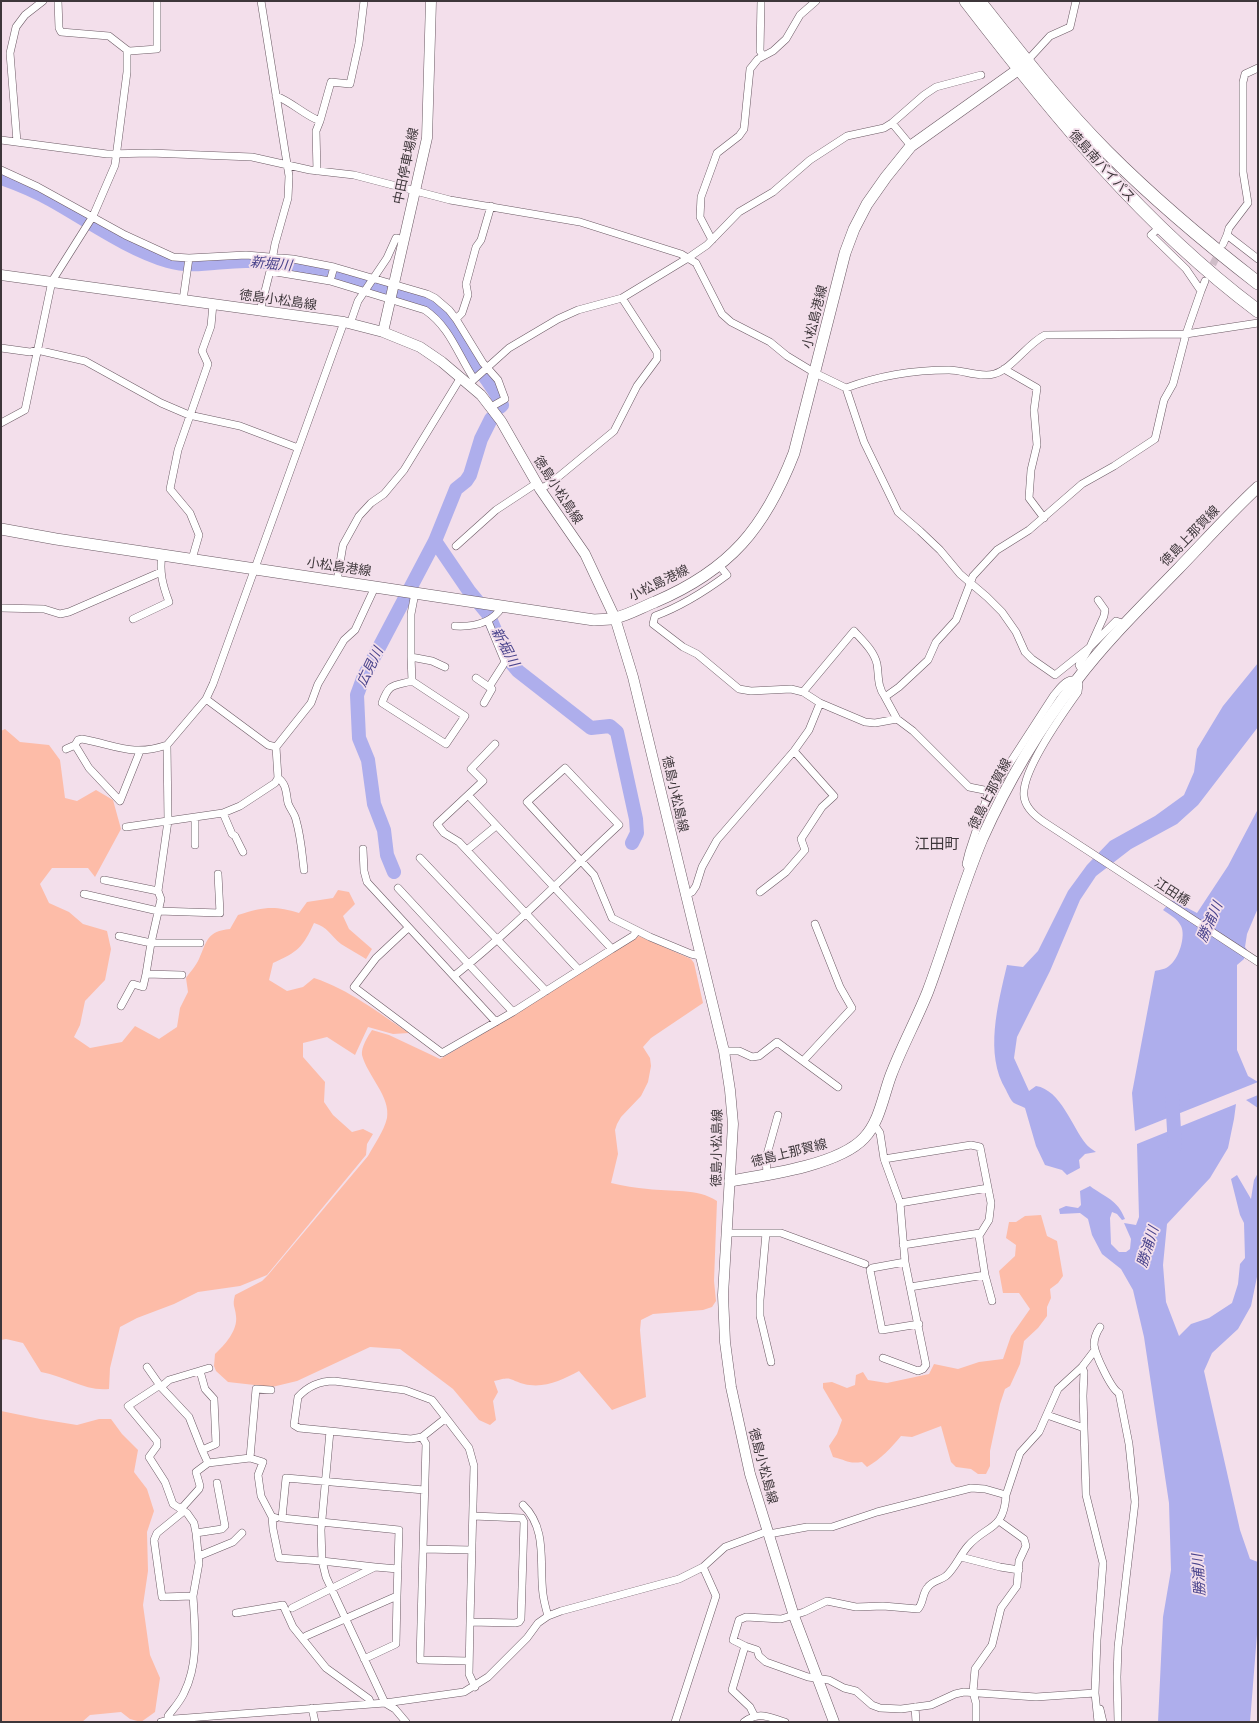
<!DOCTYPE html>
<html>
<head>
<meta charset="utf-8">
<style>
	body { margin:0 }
	#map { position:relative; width:1259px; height:1723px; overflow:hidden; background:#f3dfeb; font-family:"Asap Condensed",sans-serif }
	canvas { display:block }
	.frame { position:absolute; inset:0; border:2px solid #3d363a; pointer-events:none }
</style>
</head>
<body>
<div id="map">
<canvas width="1259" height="1723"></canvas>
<div class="frame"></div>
</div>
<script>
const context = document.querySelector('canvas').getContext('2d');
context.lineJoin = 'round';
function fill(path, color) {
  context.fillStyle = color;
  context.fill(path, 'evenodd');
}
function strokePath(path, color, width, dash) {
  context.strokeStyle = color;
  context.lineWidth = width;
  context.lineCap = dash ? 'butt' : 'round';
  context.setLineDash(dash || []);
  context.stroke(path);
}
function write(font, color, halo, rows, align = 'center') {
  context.font = font + ' "Asap Condensed","Noto Sans JP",sans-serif';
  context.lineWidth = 3.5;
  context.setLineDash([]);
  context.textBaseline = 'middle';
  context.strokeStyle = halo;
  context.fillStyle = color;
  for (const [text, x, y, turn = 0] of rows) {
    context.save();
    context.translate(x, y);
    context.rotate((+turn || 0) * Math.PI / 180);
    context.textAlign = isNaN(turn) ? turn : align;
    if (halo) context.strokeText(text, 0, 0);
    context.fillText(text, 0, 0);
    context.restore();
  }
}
const green = new Path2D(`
	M5,729l15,13 29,3 11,15 5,38 12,3 19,-11 17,10 8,29 -26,48 -7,-9h-36l-12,16 9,19 20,9 14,12 24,7 4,18 -6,31 -20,21 -5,24 -6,12 16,11 32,-6 13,-16 24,13 18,-12 3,-19 8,-16 -2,-14c4,-6 10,-12 13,-19 8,-18 8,-28 31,-30l8,-14c25,-8 36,-10 61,-2l8,-11 26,-4 5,-8 11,2 6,12 -12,12 6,13 23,20 -6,10c-8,-5 -17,-10 -25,-15 -11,-9 -13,-17 -27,-21 -11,24 -16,29 -41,40l-4,17 18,11 16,-4 11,-9c36,12 63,34 95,55l-16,1 -25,-7 -13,28 -28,-18 -24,6v14l22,25 -1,20 9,13 19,17 11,-3 10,5 -6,10 -1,11 -99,120 -27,11 -42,6 -24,12 -37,14 -17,9 -10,41 -1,21c-22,3 -45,-13 -68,-17l-18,-29 -17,-4 -5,1v-609z
	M639,936l52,23 3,4 9,40 -52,35 -8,9 7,11 1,8 -3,16 -7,14 -20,21 -4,7 -2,6 3,24 -7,29c12,3 25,5 37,6 22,3 50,-1 69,12l-3,80 2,20 -4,6 -9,3 -50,4 -12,6 -1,10 6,67 -34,13 -33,-39c-17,9 -35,18 -55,13 -17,-5 -11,-8 -30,-3l4,11 -5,9 3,19 -6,5 -11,-5 -26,-31 -53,-40 -30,-2 -73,34 -25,6 -44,-5 -12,-11 -2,-5 1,-12c10,-9 23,-24 21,-38 -1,-10 -4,-10 -1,-21l27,-14 6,-6 100,-119c6,-11 16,-25 19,-38 4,-21 -20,-43 -25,-63 -1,-8 6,-19 10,-25l17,5 51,24 36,-21z
	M1041,1215l6,21 10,5 6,35 -5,7 -8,6 1,9 -4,9v9l-9,12 -14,13 -4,23 -10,22 -5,3 -5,15 -10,47v15l-4,8h-8l-7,-5 -15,-2 -5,-5 -10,-36 -29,11 -11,-1c-10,12 -20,23 -34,31l-5,-5c-15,2 -15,-2 -29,-5l-4,-11 8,-12 5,-14 -19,-32v-5l9,-1 15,6 8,-3 1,-10 7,-3 5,8 19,3 42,-9 5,-10 24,5 21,-7 24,-3 8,-23 19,-27 -11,-16h-16l-4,-22 16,-15 1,-11 -10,-7 3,-16h7l9,-6z
	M1,1411l39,8 37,6 22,-6h12l11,15 16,16 -4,22 13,17 7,22 -7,21 1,39 -5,34 7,50 10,23 -5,34 -14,10 -11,-3 -9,-7 -31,3 -8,7h-81z`);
const water = new Path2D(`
	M1258,663v64l-60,78 -21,19 -46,25 -35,27 -16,24 -30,71 -33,66 -3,21 15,33 7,-5c25,4 36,41 50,58 2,3 6,5 10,8l-11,2 -6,6 1,8 -13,7 -5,-5 -17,-5 -9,-19 -11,-38c-3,-2 -8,-3 -11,-5 -3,-2 -6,-9 -8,-13 -22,-36 -8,-86 1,-125l16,2 15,-16 30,-60 19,-26 23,-24 45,-25 29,-21 10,-23 3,-23 26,-43z
	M1258,809v99l-11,26 -2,13 2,3 -3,9 -7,6v85l11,26 10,6 -123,49 -3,-38 23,-122c4,-1 11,-2 14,-5 10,-7 17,-30 12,-40 -4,-8 -11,-11 -18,-16l9,-10 25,13 31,-47z
	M1258,1095v13l-12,-8z
	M1236,1104l-2,15 -6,29 -18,30 -43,46 -4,41 3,37 13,34 12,-12 18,-6 23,-15 6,-19 2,-20 5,-6 -1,-35 -4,-8 -9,-36 6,-4 14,24 3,-19 4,-7v99l-7,34 -13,23 -26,24 -8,18 36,159 10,29 8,3v60l-8,100h-92l5,-105 8,-47 -2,-67 -25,-166 -11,-47 -12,-21 -19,-15 -10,-19 -4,-16 -8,-6 -20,1 -1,-5 7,-3 12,2 3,-3 -1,-14 10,-5c16,12 27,13 35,33l-3,1 -5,-6 -5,-2 -2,6 1,26 8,8h7l4,-3 1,-10 -7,-16 12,2 3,-8 -2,-73z`);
const river = new Path2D(`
	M1,178c17,6 34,13 50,22 36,20 78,50 117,61 27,8 54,-1 81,0 48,2 96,15 142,29 15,5 35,9 47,20 15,13 25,35 36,52 10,14 21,27 28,43l-2,2
	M435,541l34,50 19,23 20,45 10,12 73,57 19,-2 7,6 19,87 1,14 -5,10
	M394,872l-7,-17 -3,-25 -10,-26 -6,-44 -9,-22 -2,-43 7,-19 71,-135 21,-52 10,-8 4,-6 11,-36 10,-20
	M1172,1096l3,51`);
const streetTunnel = new Path2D(`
	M1208,274l12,-24`);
const street = new Path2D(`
	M58,1l1,27 2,4 48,4 18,14 3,1 27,-2v-48
	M261,1l28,175 -1,22 -13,46 -5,27
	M761,1l-1,50 3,5
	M1027,61l23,-25 20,-9 6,-26
	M276,96c16,6 28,19 44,25l11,-39 19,2 9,-41 5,-42
	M892,123l19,23
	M1,140l106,14 43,-1 102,4 58,13 44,5 96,25 130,22 101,32 15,9 26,51 9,8 39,20 17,14 28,17 31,15 18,54 34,70 22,19 20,19 20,24 27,23 15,15 14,20 9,20 7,7 23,16 35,-28 14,-31 1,-6 -7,-10
	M17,142l-7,-89 6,-26 9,-12 18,-14
	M1,170l37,17 87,48 48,22 16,1 57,-3 47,4 41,8 93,27 8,4 14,12 7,9 27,44 15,17 7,19 -14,8
	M317,171l-1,-40 4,-10
	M1160,227l-9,8 35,34 15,22 4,-10
	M1227,235l2,-7 19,-25 -5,-31v-90l2,-8 13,-6
	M712,240l-12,-23 1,-20 16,-44 22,-17 5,-7 6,-60 8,-10 15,-8 13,-12 14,-24 16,-14
	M1223,244l4,-9 31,24
	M330,281l95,29c25,17 33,45 49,69
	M183,300l6,-42
	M260,311l10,-40 60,10 4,-14
	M456,319l6,-6 6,-18 -2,-11 10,-37 5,-7 10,-34
	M350,324l8,-23 29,-43 9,-20 8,2
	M1,348l29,4 7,-2 48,11 76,42 28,12 51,11 58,22
	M1004,369l33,19 -3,22 3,35 -6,25 -2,28 15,20
	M470,383l39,-35 49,-29 20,-9 44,-12 66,-40 19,-13 32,-33 34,-20 37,-32 37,-24 37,-8 8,-5 32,-28 12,-8 45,-12
	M846,388c32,-12 69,-18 103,-18 14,0 32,8 45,4 18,-5 33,-30 51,-39l141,-1 72,-11
	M1,423l24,-13 27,-129 41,-65 22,-51 12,-93v-22
	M540,489l11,-6 63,-52 23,-45 20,-27v-7l-35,-54
	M456,546l40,-36 41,-27
	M192,559l7,-24 -9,-22 -20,-24 8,-39 30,-86 -6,-13 9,-25 2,-22
	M719,565l8,10c-23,17 -45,31 -72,41l-2,8 30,23 14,7 42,35 12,2 40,-2 12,3 17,11 45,19 10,1 22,-4 16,12 56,56 20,4
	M337,581l6,-36 16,-29 12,-13 13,-9 20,-24 57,-93
	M415,593l-4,21v43l21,4 13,6
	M1,608l43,1 16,5 9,-2 92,-40
	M133,619l36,-17c-6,-16 -10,-30 -7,-47
	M455,626c18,1 37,-3 47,-19
	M411,657l1,24 53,35 -19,28 -64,-41c7,-20 11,-17 30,-22
	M1083,672l-4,-7 11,-18 26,-26 9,3
	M476,678l13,9
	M803,692l51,-61c9,10 20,20 23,33 2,12 0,22 8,33
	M206,699l62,46 8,2
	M484,703l8,-14 -3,-2 16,-25 -17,-41
	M897,719l-12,-22 14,-10 29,-27 8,-18 20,-22 17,-44 24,-26 32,-20 53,-46 32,-18 41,-27 9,-39 9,-16 13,-50 15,-43
	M495,744l-24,25 12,12 -46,43 7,9 15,9 119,127
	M75,745l3,-5 4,-1c34,6 50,18 85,6
	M66,749l9,-4 14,23 31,33 20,-50
	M278,778c9,6 8,16 10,25 2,6 7,11 8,17 5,17 6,33 8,50
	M468,795l144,154 21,-13 4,-5
	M223,813l9,21 3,2 8,16
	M195,818v27
	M126,827l97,-14 17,-7 35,-23 3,-5 -2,-31 35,-44 7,-19 26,-44 11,-10 20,-43
	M363,849l1,22 3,11 129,140
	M467,850l29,-24
	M420,858l126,133
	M970,871l-4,-7 3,-12 20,-61 8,-8 57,-88c6,-7 16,-22 25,-11l-1,8c-15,21 -57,79 -54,104 1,11 11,20 20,26l214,140
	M104,880l54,11
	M398,888l115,124 99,-63
	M760,892l26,-20 19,-22 -4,-11 21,-32 12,-11 -40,-45
	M84,894l74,17 62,2 -2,-39
	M685,895l7,-3 4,-6 6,-19 15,-27 77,-89 15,-21 11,-27
	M408,928l-32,30 -22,29 88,66 71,-41
	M119,936l32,7 10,-44 -3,-8 10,-70 -1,-76 39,-46 7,-15 131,-362
	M146,974l5,-31h49
	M454,976c58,-46 110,-100 165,-151l-54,-57 -38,34 67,73 18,43 38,19 41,17 9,2
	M121,1006l12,-22 10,3 3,-13 36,1
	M724,1051h15l13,6 7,-1 18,-14 61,45
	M803,1061l49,-53 -12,-21 -25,-63
	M874,1124l6,9 4,26 87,-14 9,2 11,56 -2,17 -10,16 6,39
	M884,1159l16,44 5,59 -33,6 -2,2 12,60 37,-6
	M767,1174l-1,-16 12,-43
	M900,1203l88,-15
	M727,1233h39l-6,67v16l11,46
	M766,1233h15l84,31
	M903,1245l77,-12
	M910,1287l75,-12 7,26
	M1100,1327c-4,6 -6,11 -6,18 1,9 17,44 25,48l10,51 6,58 -17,145 -1,30 1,45
	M883,1358l35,13 5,-2 3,-4 -21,-103
	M147,1367l14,20 28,30 13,33
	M200,1371l5,18 9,10 2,45 -14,6 6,13 42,-5 6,-69 15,1
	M1047,1415l37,13 -1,-32 1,-24 -2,-5
	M1084,1428l2,67 17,68 -6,77 -2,53 3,29
	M330,1431l81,8 11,-2 4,7 -3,105
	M422,1437l24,-19 23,30 5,18 -4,156
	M250,1458l13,4 -5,13 3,21 11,21 4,1
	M523,1505c25,24 16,59 20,89 1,8 3,15 5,22
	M181,1509l18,-20 1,-3 -4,-14 12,-9
	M473,1516l49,2 2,4 -3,97 -2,3 -4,1 -45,-1 -1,52 6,13
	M272,1517l1,12 6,29 43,3 -1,-31 9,-99 -31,-3 -5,-3 4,-28c10,-11 21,-16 36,-16l71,9 27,10 14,18
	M196,1533l26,-4 3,-3 -8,-43
	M769,1534l38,-7h25l45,-15 94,-24 14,1 21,6 14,-42 19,-21 19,-43 24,-22 13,-17
	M199,1556l34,-14 9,-9
	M961,1557l39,10 19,3
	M375,1567l-53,-6 4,16 59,126 10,6 11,13
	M193,1596l6,-33 -3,-30 -2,-10 -7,-10 -14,-9 -8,-22 -16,-25 8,-11v-5l-29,-35 29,-19h4l8,-7 40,-12
	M397,1596l2,-66 -117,-12 4,-40 138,12
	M292,1608l83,-41 23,2
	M236,1613l47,-8 10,22 33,41 43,31 2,5
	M306,1636l91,-40 -1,48 -32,15
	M745,1646l-12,-6 6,-20 7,-3 35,2 23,-7 23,-11 29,6 27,-1 35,3c6,-7 4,-16 10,-22 4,-6 13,-7 18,-11 9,-8 14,-21 22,-30 18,-21 36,-15 38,-51
	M469,1661l-49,-1 3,-111 49,1
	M915,1707l1,15
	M312,1708l3,14
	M1100,1709l3,13
	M754,1715l-4,-8 -18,-17 13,-44 12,4 2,6 7,6 42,15 21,3 15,8 12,3 16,14 8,3 21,1 30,-4 24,-11 9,-2 72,5 59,-4
	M168,1720v-4c5,-7 12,-14 16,-23 15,-30 11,-64 9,-97l-31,1 -8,-57 3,-7 27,-22
	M161,1722l13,-3 211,-16 79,-11 24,-15 39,-39 11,-15 10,-7 13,-5 118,-32 24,-12 22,-20 43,-16
	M675,1722l41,-126 -13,-29
	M744,1722c15,-11 24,-5 41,0
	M976,1722v-19l-3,-11 2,-23 17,-24 9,-37 16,-22 2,-25 7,-15 -2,-7 -25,-18`);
const secondary = new Path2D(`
	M1,275l343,47 39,10 37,15 22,15 39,33 20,26 39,68 45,65 30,64 18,59 91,374 6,39 3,34 -10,171 2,47 6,45 19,87 44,142 40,106
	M383,332l44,-194 4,-137`);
const primary = new Path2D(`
	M1,529l55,10 538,81c7,-1 15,0 21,-2 14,-3 27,-11 40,-16 75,-32 110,-74 139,-149l51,-200 9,-24 13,-25 19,-27 25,-31 108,-77 6,-6
	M730,1181c37,-6 109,-16 134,-43 16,-17 19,-42 27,-63 11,-29 26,-56 37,-84 19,-51 33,-102 54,-152 25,-56 56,-109 94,-158 30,-40 67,-76 102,-112 26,-27 52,-56 80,-82`);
const highway = new Path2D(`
	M966,1c87,113 177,224 292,310
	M979,1c41,52 81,104 128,151 47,47 98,90 151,131`);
const streetNames = [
	["中田停車場線",406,166,-78],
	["徳島南バイパス",1102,166,48],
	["徳島小松島線",278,300,8],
	["小松島港線",815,317,-76],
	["徳島小松島線",558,490,57],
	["徳島上那賀線",1190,536,-46],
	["小松島港線",339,567,8],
	["小松島港線",659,583,-26],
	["徳島小松島線",675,794,77],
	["徳島上那賀線",990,794,-63],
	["江田橋",1172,892,33],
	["徳島小松島線",717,1148,-89],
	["徳島上那賀線",789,1153,-14],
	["徳島小松島線",763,1466,75]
];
const waterNames = [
	["新堀川",271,264,6],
	["新堀川",505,647,62],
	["広見川",370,667,-64],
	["勝浦川",1210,922,-66],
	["勝浦川",1148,1247,-73],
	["勝浦川",1199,1575,-94]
];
const quarterNames = [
	["江田町",937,844]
];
fill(green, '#fdbca8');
fill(water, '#aeaeec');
strokePath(river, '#aeaeec', 14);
strokePath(streetTunnel, '#cfbdc8', 7, [7, 3.5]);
strokePath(street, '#6b5a64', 8);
strokePath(secondary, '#6b5a64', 11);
strokePath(primary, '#6b5a64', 12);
strokePath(highway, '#6b5a64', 14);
strokePath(street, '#fff', 7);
strokePath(secondary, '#fff', 10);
strokePath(primary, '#fff', 11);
strokePath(highway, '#fff', 13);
write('13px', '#3d363a', '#f3dfeb', streetNames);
write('italic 14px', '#49438c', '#f3dfeb', waterNames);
write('15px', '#3d363a', '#f3dfeb', quarterNames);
</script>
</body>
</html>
